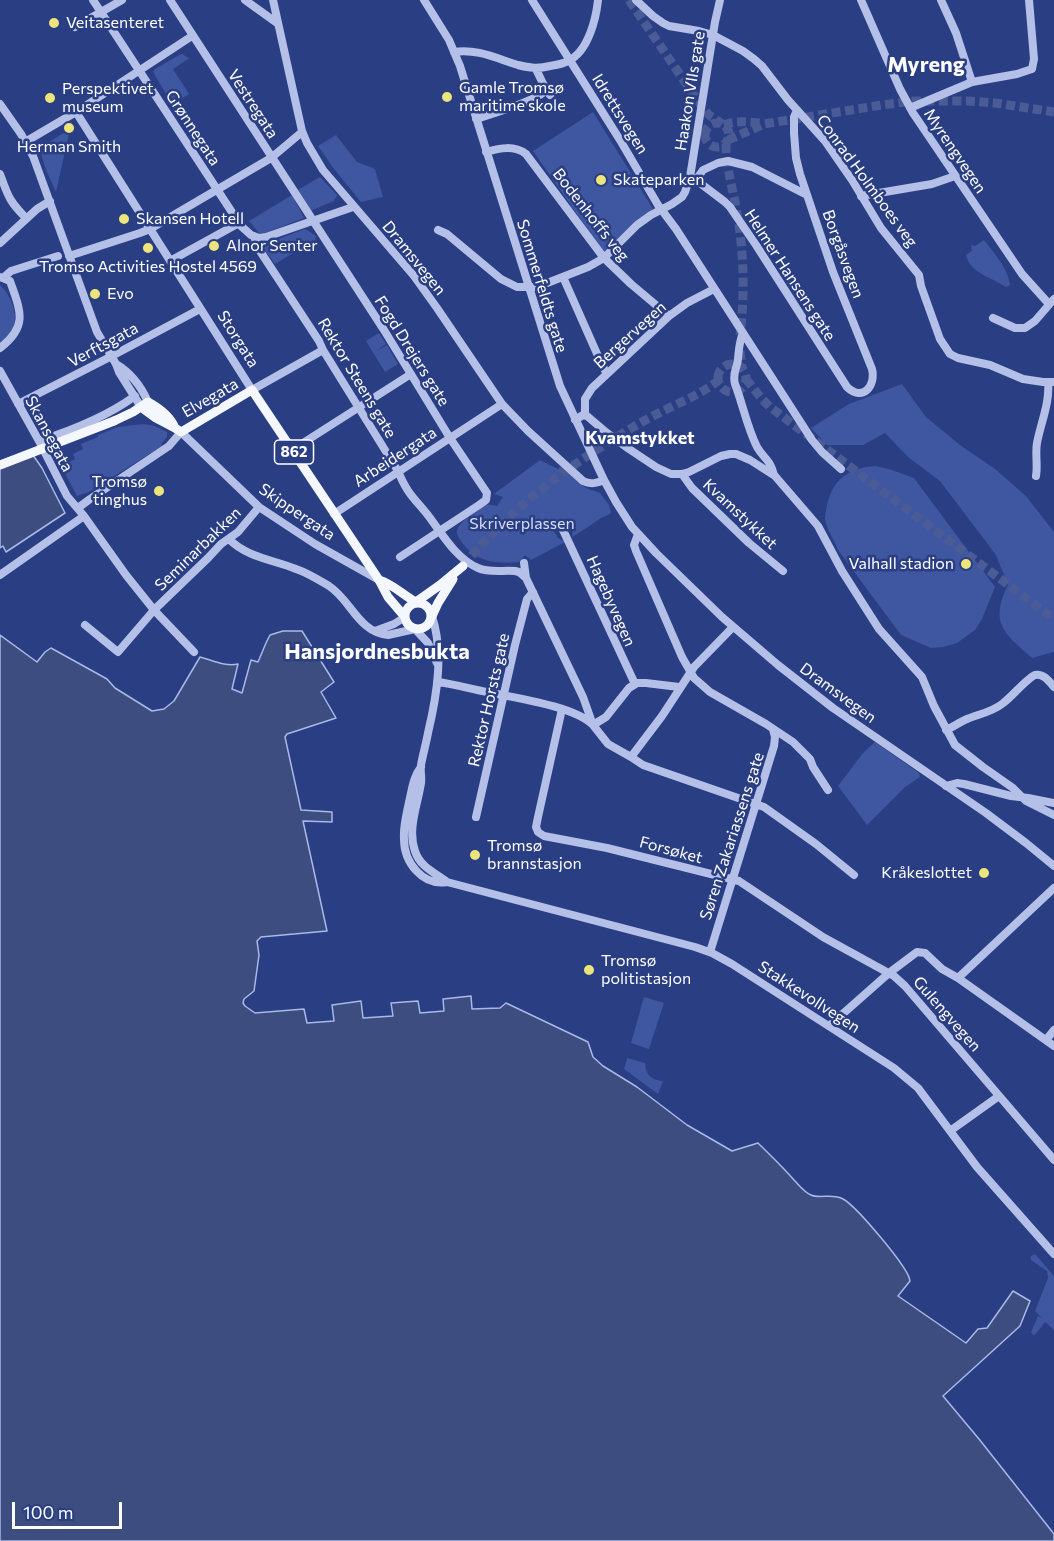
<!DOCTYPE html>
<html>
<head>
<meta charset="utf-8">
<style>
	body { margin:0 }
	#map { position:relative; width:1054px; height:1541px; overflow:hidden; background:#2a3e84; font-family:Commissioner,sans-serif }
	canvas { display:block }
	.scale { position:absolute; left:12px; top:1502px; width:110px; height:27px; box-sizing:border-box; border:3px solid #fff; border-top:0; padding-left:8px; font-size:18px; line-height:21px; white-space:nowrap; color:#fff; -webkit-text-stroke:4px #2a3e84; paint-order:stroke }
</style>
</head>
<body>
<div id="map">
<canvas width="1054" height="1541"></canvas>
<div class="scale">100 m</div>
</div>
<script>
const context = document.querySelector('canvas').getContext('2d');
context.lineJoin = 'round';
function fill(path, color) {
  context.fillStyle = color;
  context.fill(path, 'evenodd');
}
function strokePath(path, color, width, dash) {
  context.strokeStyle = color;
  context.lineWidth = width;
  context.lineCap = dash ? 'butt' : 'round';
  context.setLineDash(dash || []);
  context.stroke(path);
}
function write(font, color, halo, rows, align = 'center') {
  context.font = font + ' Commissioner,sans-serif';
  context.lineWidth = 5;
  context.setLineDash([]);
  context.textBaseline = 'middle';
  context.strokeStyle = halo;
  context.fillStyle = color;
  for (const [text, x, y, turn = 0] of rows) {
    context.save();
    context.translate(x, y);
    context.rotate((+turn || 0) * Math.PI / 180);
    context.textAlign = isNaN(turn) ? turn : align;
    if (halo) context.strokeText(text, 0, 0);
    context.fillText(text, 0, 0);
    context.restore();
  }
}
const green = new Path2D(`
	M181,54h1l8,5h-2l-15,10 16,25 -10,6 6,9 -7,5 -25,-42 2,-3z
	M593,112l60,97 -49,44 -71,-102z
	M70,129l-14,63c-6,-14 -15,-29 -15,-45z
	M336,135l21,27 18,7 8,28 -22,5 -27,-33 -16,-23z
	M320,177l17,18 -3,6 -24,10 -14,-20z
	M292,195l12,23 -39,15h-6l-10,-12z
	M305,229l11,7 -1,4 -40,24 -11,-15 1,-5z
	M984,240c10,13 24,28 26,45l-4,2c-14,-9 -37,-15 -40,-32l6,-4 -1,-6 4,1z
	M0,285c9,8 18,26 14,40 -2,7 -9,14 -14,19z
	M379,333l7,11 -11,8 12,-7 11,19 -13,8 -19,-31z
	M902,384l24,33 34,28 35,24 31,27 28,36v120l-22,6c-28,-25 -43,-35 -24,-73l-12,-30 -56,-74 -32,-24 -23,-24 -22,12h-36l-16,-17 38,-24z
	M144,424l11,2 12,6v5l-6,7 1,2 -73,46 -12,4 -16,-30 14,-7 -2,-5 10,-5 -2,-5 17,-7v-2l20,-8z
	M540,460l18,9 3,-3 20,18 5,4 14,5 9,12 2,8c-4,3 -9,4 -13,7 -9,6 -17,12 -26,17 2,-10 -2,-16 -12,-16l-4,3 -3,5 5,9 7,4 -34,18 -6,-5 -6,7c-24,2 -44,0 -58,-21 -3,-5 -6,-8 -3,-13 4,-8 20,-19 28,-24l11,2 6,-9 -9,-3z
	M875,466l14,3 25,9 81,109 -13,32 -7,11 -18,13 -14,4 -12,1 -30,-13 -63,-85c-4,-11 -11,-19 -13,-31 0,-5 1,-9 2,-14 6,-26 22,-37 48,-39z
	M875,742l44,31 1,4 -15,10 -38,38 -29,-39 25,-33z
	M644,997l20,6 -15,46 -18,-6z
	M627,1058l18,5c1,12 6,17 18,18l-5,13 -34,-25z
	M1035,1254l19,22v54l-9,-8 -11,14 -3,-4 7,-16 4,2 -7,-7 13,-33 -1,-7 -16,-11v-4z`);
const water = new Path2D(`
	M30,451l12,17 23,45 -59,39 -3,-6 -3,2v-87z
	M283,631h19l32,51 -13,10 15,26 -49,16 -2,3 16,73 31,2v10l-29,-1 24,110 -66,6 -4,4 2,14 -5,36 -10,8 -1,4 2,3 10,7 49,-4 3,14 27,-2 -2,-16 29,-4 2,17 30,-2 -2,-13 27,-2 2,12 24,-2 -1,-12 28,-3 1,13 28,-1 6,-5 82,39 5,15 10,9 34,21 50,38 45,26 26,-8c12,12 25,24 36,37 5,5 10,12 17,15 8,4 22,-2 32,4 13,7 66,69 67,82l-12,15 68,47 12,-14 9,-1 26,-37 17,10 -10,25 -77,70 36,43 75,95v7h-1054v-906l37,27 8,-10 6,-4 56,31 8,9 37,23 12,-2 10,-8 26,-44c12,3 26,10 38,7l-6,25 10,4 9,-33 7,2 8,-19 4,-8z`);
const majorTunnel = new Path2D(`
	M629,0l71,104 9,11 13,9
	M705 135a12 12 0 1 1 24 0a12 12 0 1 1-24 0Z
	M724,125c12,-5 24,-3 37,-2
	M728,140l36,-16 118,-19 31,-4h55l27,2 59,9
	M726,144c0,24 7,45 11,69 7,40 8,81 3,122
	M740,351l2,17
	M718 378a14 14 0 1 1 28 0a14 14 0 1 1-28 0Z
	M746,379l16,20 8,8 284,212
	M463,566c15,-18 30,-35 47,-50 36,-33 78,-62 120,-87 13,-8 27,-15 41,-22 17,-8 33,-15 48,-27`);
const minor = new Path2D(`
	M93,0l148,226 10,9 8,3 7,-1 87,-30
	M170,0l214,330 66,108 37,55 -1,7 -7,5 -79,52
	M245,0l32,23
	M273,0l29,131 5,12 16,27 91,106 23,32 65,96 26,27 55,50c8,4 14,2 21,-1
	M424,0l25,40 11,26 100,320 44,94 12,22 16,25 24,26 66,64 56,48 55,43 153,105 40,30 28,23
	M532,0l88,140 38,65 18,24 136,211 10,12 19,17
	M636,0l17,16 10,7 6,3 30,5 14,4 30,16 11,8 8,7 26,34 37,41 27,39 29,48 38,47 2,11 19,53 10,15 8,4 32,7 33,14 20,3h11
	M861,0l39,89 13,24 109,161 27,30
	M941,0l15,33 16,49
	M75,27l47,-27
	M454,52c22,-4 44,7 64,13 12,3 20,4 32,1 6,-1 13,-2 18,-5 20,-9 28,-42 30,-61
	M536,69l10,21
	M0,104l21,30 12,22 64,176 19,32 3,8 22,35
	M910,108l62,-26 45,-8 15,-5 2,-10 -5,-59
	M76,112l176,278 71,-40
	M476,119c15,-5 61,-18 70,-29l4,5
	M25,142l51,-30 116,-76
	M486,152c14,-4 28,-7 40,2l78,104 27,26 38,32
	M0,174c8,22 9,27 26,44
	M692,178l4,2 7,-10 15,-7 10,-2 24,6 55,28
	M696,180l29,22 5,5 26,38 91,142c16,15 29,-1 25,-18l-39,-97 -33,-98 -4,-16 -2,-25v-16l3,-7
	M861,196l71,-12 23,-8
	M438,230l9,4 54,45 16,8h20l51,-20 16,-9 33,-33 14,-10 21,-11 10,-7 3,-5 5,-15 25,-155 5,-22
	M254,236l4,12 61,93 4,9 75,121c9,22 15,26 29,43 14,18 28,44 51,54 11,5 25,2 37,3l4,1 7,6
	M0,243l37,-34 13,-8
	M69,256l71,-23 10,-4 121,-71 31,-26
	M170,261l69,-38
	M0,277l10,4c10,29 19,45 -10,67
	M563,277l39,88 5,9
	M3,278l8,-7 47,-15
	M993,318l22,10h10l10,-7 19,-22
	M743,333c-4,9 -4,16 -5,26 -1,10 -6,14 -3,25 8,21 12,43 22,63 7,12 13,12 17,28
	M116,364c15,9 25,22 32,38
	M0,371l39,70 28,55 17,20 42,59 28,35 40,42
	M18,404l92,-47 90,-48
	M585,415v-16l7,-11 77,-72 18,-13 27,-14
	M575,420l8,-5 4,1 20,17 22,16 27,18 15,7h11l7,-2 32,-16 9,-2h6l14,6 25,16 43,50 24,45 37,58 43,48 12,29 21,39 28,22 30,21 13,13 28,14
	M39,441c31,-10 70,-26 96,-45
	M292,450l119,-76
	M682,474l10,14 57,55 34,28
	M1036,476c2,-11 -1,-22 1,-33 4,-21 13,-40 11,-61
	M78,508l12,-9 79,-53 12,-14 78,75 56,37 64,36
	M334,514l168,-110
	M563,530l72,154
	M638,534l-4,11 2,6 46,106 12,21 16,14 56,32 27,18 17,17 3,8 15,23
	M229,539c17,18 45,21 67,30 12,4 23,11 33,17 22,14 29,46 59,49l27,-6 13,14 9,20
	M524,563l2,15 57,119 10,28 15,19 23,13 31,-41 32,-49 39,-40
	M0,575l84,-59
	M432,616c12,37 5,79 -4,117 -2,11 -5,21 -7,32 -1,6 1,12 0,18 -3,21 -14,46 -6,68 5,16 19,21 32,31l248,65 17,6 20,11 162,104 24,20 59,79 77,87
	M85,625l33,27 36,-42 54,-52 13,-14 17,-12 21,-25
	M375,631l19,-7 11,-7
	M437,682c17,2 34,7 50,10 28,6 87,14 106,33l13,-8 23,-29 8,-5h9l33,4
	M562,709l-24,108 -2,10 2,5 6,4 63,12 132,33 84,56 71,39 11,10 149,174
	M946,730c7,-3 14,-8 21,-11 12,-5 25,-7 35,-15 9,-6 25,-26 33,-29 8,-2 14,6 19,12
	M631,757l12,8 121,42 52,37 38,31
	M421,767c-8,10 -9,23 -12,35 -2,11 -6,24 -5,37 0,23 18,47 43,43
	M946,786l11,-3 7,1 47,12 17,2 26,5
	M476,817l39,-172 12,-46 6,-7
	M710,952l64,-206 1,-9 -2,-8
	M958,978l96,68
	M829,1026l60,-53 28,-21 8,1 17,16 16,9 96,-90
	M1046,1040l8,-10
	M950,1131l49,-35`);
const major = new Path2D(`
	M141,407l15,11 19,10 6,4 71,-42 127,190 9,17 17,20
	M114,421l19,-9 15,-10c11,6 22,14 27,26
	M379,580c14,4 24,15 37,22l24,-17 23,-19
	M405 616a13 13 0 1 1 26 0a13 13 0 1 1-26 0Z
	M432,616l6,-13 15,-24`);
const majorBridge = new Path2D(`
	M0,465l114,-44`);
const markers = [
	[54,23,6,"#ede47c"],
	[447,97,6,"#ede47c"],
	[50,98,6,"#ede47c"],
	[69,128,6,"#ede47c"],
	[601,180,6,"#ede47c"],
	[124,219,6,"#ede47c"],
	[214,246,6,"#ede47c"],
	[148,248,6,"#ede47c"],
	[95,294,6,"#ede47c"],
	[159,491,6,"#ede47c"],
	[966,564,6,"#ede47c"],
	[475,855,6,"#ede47c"],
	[984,873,6,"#ede47c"],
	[589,970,6,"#ede47c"]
];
const shields = [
	[294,452,39]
];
const shieldNames = [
	["862",294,452]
];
const poiNames = [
	["Veitasenteret",66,23],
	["Gamle Tromsø",459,88],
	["maritime skole",459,106],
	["Perspektivet",62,89],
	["museum",62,107],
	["Herman Smith",69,147,"center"],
	["Skateparken",613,180],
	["Skansen Hotell",136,219],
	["Alnor Senter",226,246],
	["Tromso Activities Hostel 4569",148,267,"center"],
	["Evo",107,294],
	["Tromsø",147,482,"right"],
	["tinghus",147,500,"right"],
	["Valhall stadion",954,564,"right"],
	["Tromsø",487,846],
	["brannstasjon",487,864],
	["Kråkeslottet",972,873,"right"],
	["Tromsø",601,961],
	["politistasjon",601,979]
];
const streetNames = [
	["Haakon VIIs gate",690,91,-81],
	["Vestregata",253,104,57],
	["Idrettsvegen",620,114,58],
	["Grønnegata",193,128,57],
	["Myrengvegen",955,151,56],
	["Conrad Holmboes veg",867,181,54],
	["Bodenhoffs veg",591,215,52],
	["Borgåsvegen",843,254,70],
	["Dramsvegen",414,258,51],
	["Helmer Hansens gate",790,275,57],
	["Sommerfeldts gate",542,286,73],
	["Bergervegen",630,335,-42],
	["Storgata",238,339,58],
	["Verftsgata",103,345,-28],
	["Fogd Drejers gate",412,351,58],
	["Rektor Steens gate",357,378,59],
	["Elvegata",210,398,-30],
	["Skansegata",49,434,62],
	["Arbeidergata",395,457,-33],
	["Skippergata",297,512,34],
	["Kvamstykket",740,514,43],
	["Seminarbakken",198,549,-44],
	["Hagebyvegen",611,601,66],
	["Dramsvegen",838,693,36],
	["Rektor Horsts gate",489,700,-77],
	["Søren Zakariassens gate",732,836,-72],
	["Forsøket",671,850,15],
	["Stakkevollvegen",809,997,33],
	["Gulengvegen",947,1014,49]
];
const parkNames = [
	["Skriverplassen",522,524]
];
const neighbourhoodNames = [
	["Kvamstykket",640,438]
];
const districtNames = [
	["Myreng",926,65],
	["Hansjordnesbukta",377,652]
];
fill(green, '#3f56a0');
fill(water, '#3e4d80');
strokePath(water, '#a9b9e7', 1.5);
strokePath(majorTunnel, '#4a5b96', 9, [9, 4.5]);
strokePath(minor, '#b4c0e7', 8);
strokePath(major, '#f5f7fe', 9);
strokePath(majorBridge, '#f5f7fe', 9);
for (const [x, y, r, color] of markers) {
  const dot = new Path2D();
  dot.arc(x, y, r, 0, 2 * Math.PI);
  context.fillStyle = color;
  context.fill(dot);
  strokePath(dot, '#2a3e84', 2);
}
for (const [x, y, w] of shields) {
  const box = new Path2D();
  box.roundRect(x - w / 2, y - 12, w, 24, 4.5);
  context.fillStyle = '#2a3e84';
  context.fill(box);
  strokePath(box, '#fff', 1.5);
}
write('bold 15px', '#fff', null, shieldNames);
write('16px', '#fff', '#2a3e84', poiNames, 'left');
write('16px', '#fff', '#2a3e84', streetNames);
write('16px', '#d7dff6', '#2a3e84', parkNames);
write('bold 18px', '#fff', '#2a3e84', neighbourhoodNames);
write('bold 22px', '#fff', '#2a3e84', districtNames);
</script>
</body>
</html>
